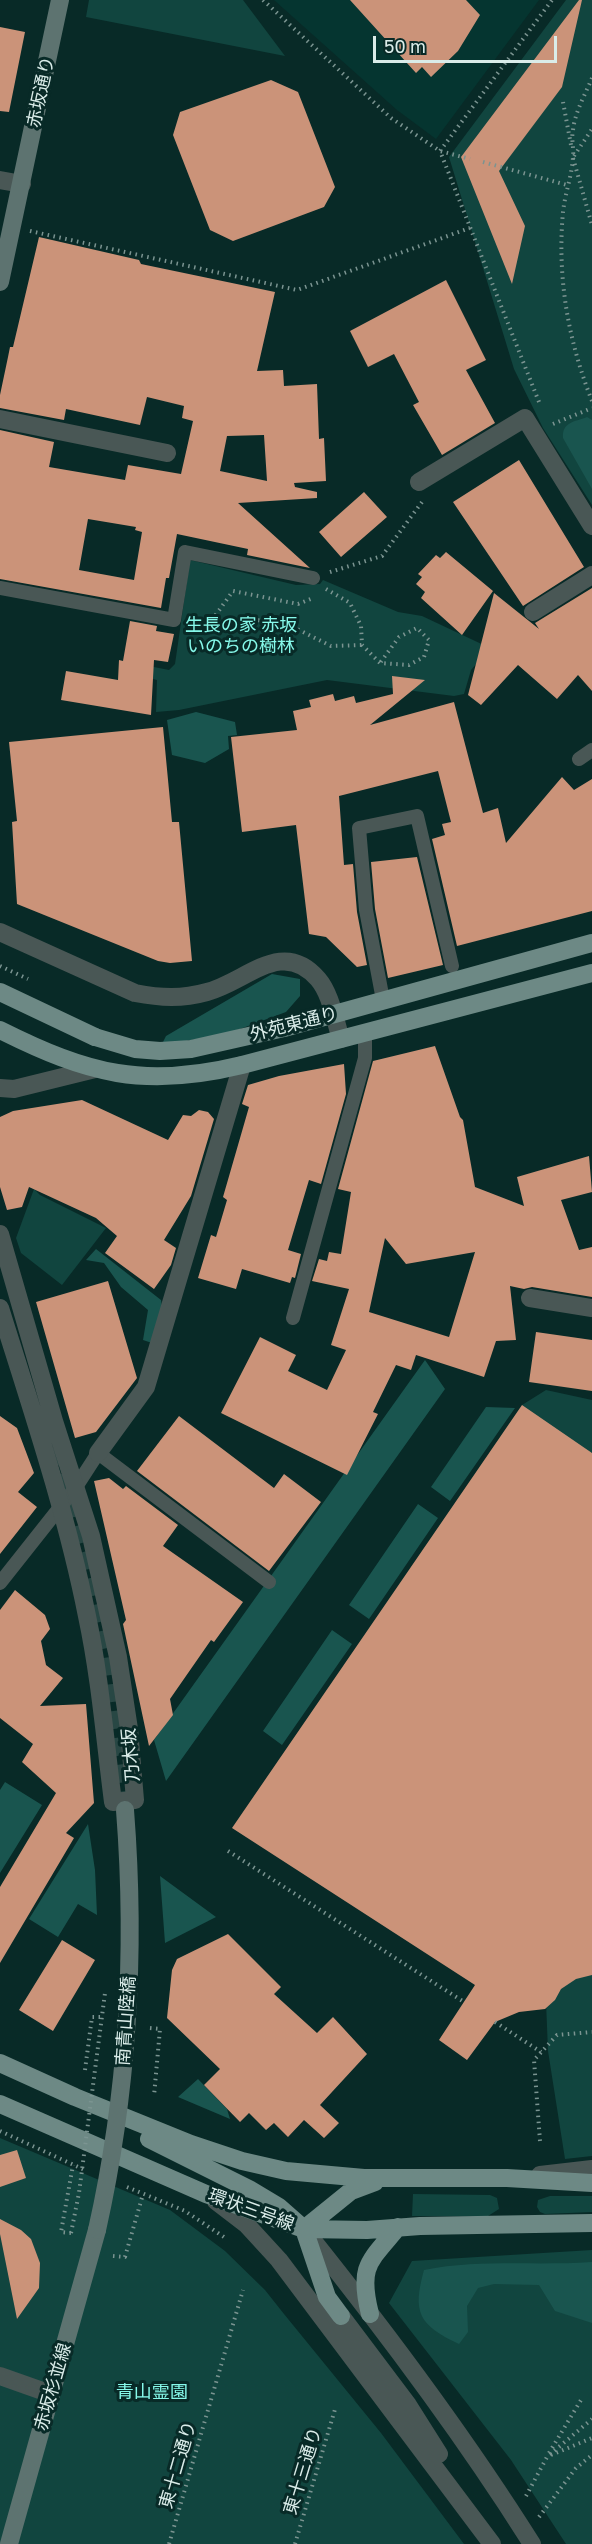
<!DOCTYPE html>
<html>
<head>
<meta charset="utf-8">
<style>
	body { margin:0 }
	#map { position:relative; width:592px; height:2544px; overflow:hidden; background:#082a27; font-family:"Golos Text",sans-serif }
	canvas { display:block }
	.scale { position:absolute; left:373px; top:36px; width:184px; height:27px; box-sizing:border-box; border:3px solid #daece9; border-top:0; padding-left:8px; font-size:18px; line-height:21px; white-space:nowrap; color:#daece9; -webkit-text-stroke:4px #082a27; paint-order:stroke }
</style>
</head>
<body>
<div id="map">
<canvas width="592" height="2544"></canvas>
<div class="scale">50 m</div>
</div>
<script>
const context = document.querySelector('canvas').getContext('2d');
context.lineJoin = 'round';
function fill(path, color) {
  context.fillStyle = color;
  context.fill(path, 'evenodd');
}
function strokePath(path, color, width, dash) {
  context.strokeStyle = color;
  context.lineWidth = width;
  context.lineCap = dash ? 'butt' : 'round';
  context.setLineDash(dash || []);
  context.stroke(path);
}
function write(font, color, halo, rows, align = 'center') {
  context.font = font + ' "Golos Text","Noto Sans JP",sans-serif';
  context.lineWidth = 6;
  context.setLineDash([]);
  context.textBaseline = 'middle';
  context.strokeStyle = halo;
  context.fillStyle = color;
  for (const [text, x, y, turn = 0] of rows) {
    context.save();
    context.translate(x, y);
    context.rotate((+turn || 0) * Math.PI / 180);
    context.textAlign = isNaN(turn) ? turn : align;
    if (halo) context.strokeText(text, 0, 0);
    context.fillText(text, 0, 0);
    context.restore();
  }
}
const built = new Path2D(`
	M274,0h265l-103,139 -39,-29z`);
const green = new Path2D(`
	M89,0h154l42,56 -199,-39z
	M566,0h26v505l-49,-77 -29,-59 -65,-212z
	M190,560l106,25 24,-1 3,-4 75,32 24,4 68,32 -19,22 -7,24 -10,2 -127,-16 -148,30 -23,2 1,-32 -8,-2v-12l20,4 6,-6z
	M34,1189l6,6 66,33 -44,57 -41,-32 -5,-15z
	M546,1390l46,10v756l-27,3 -17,-108 -26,-646z
	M0,2138l170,72 55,41 40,39 19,24 97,119 83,111h-464z
	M413,2194l77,1 7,3 2,11 -11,7h-76z
	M550,2196h42v16l-47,2 -5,-2 -3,-5 1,-7z
	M592,2250v294h-26l-55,-84 -122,-157 23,-42z`);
const forest = new Path2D(`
	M587,417l5,3v69l-29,-51c-1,-16 11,-16 24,-21z
	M196,712l39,10 2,13 -9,1 1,13 -24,14 -33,-8 -5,-35z
	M272,974l28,5v17l-14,16 -65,24 -59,8 4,-8z
	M96,1249l65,51 2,13 -11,30 -9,-3 5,-30 -27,-23 -17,-24 -18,-3z
	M425,1360l20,29 -279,392 -12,-41z
	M486,1407l29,1 -65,93 -19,-14z
	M418,1504l20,14 -69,101 -20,-14z
	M332,1630l20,14 -70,101 -19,-14z
	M5,1782l37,23 -42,68v-83z
	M88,1824l7,46 2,45 -19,-11 -20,33 -29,-18z
	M160,1876l56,41 -51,26z
	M198,2079l29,30 3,10 -52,-22z
	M592,2262v61l-37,-12 -16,-26 -45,-1 -16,4 -11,18 1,26 -9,12c-40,-19 -47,-31 -35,-74 55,-11 112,-4 168,-8z`);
const building = new Path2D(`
	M350,0h116l14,15 -22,36 -27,26 -9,-10 -6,6z
	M579,0h3l-20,87 -63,84 26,55 -13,58 -51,-127z
	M0,27l25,5 -16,80 -9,-1z
	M271,80l27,12 37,95 -11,20 -91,34 -23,-11 -37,-95 7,-23z
	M39,237l100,23 2,4 134,28 -18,79 26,-1 1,16 33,-2 2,55 5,-1 2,43 -32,2 1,4 22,5v6l-79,5 72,65 -63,-13 1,-6 -71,-15 -8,44h-3l-5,30 -161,-29v-149l54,12 -5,25 76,13 3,-15 53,9 12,-53 -11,-3 2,-12 -37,-9 -7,28 -74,-16 -2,11 -64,-12v-13l8,-38 2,-10h3zM264,435l3,46 -47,-10 7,-35zM88,519l48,8 -1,3 7,2 -8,48 -55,-10z
	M446,280l40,80 -20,10 29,53 -53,32 -29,-50 6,-3 -25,-48 -26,13 -18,-36z
	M519,460l65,107 -61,39 -70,-104z
	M364,492l23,25 -46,40 -22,-25z
	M446,552l47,39 -31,44 -41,-37 4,-6 -9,-8 6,-7 -4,-3 18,-19 4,3z
	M592,588v103l-14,-16 -21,24 -39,-34 -37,40 -13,-10 26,-102 45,36 -4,-6z
	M130,621l27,5 -1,5 18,3 -6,28 -14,-2 -3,55 -90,-15 5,-29 52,9 1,-20 4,1z
	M392,676l33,4 -55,45 84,-23 29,111 15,-5 8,35 56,-66 12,13 18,-11v132l-135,35 -25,-107 13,-4 -3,-11 9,-2 -13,-51 -99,25 5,69 9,-1 4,48 10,53 -10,2 -31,-30 -17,-3 -13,-109 -54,7 -11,-95 66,-7 -4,-19 18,-4 -2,-7 24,-6 2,7 19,-5 2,7 37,-9z
	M163,727l9,95h7l13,139 -22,2 -12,-2 -141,-57 -5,-82 5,-1 -8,-79z
	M417,857l26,108 -55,13 -13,-69 -4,-47z
	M435,1046l25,71 3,3 12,67 49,19 -7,-29 72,-21 3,36 -31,8 18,50 13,-3v50l-60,-10 -8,2 -14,-3 6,54 -20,1 -12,36 -68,-22 -5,15 -15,-5 -23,47 5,2 -31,61 -126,-62 39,-76 36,18 -8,16 39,19 19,-40 -15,-5 18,-56 -37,-8 7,-22 8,2 2,-9 12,2 10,-62 -13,-3 35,-128zM385,1238l21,26 69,-12 -26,85 -80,-25z
	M344,1064l2,30 -25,90 -12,-4 -21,70 13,4 -6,24 -3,-1 -2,6 -48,-14 -6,20 -38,-11 13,-43 5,2 11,-37 -4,-3 26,-90 -7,-3 6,-19 31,-9z
	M82,1100l86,40 15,-25 8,1 8,-6 9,2 6,7 -23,77 -27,44 12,8 -5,17 -17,24 -49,-36 12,-17 -21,-18 -67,-31 -7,20 -15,3 -7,-23v-70l13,-6z
	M108,1281l29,97 -41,54 -21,6 -39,-136z
	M536,1332l56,8v51l-63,-9z
	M522,1405l70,48v522l-16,4 -15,10 -6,11 -10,9 -26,3 -24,10 -28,38 -28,-20 36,-55 -243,-157z
	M0,1416l17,12 17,45 -16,19 19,15 -37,47z
	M179,1416l95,72 10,-14 37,28 -52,69 -132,-100z
	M109,1478l14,11 3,-3 52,39 -15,21 80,56 -29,40 -3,-2 -41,59 3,16 -24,31 -26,-122 3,-4 -32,-139z
	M15,1590l30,25 5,14 -9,12 5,24 17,13 -23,28 46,-2 8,99 -28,30 8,5 -74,125v-76l56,-94 -34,-31 11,-18 -33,-26v-108z
	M228,1934l53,53 -7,7 43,39 16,-16 34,37 -47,51 19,18 -15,15 -20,-18 -16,17 -14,-14 -8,7 -17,-17 -9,9 -36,-37 16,-16 -53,-51 5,-48 5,-11z
	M62,1940l33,20 -42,71 -34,-21z
	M17,2150l9,28 -26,9v-32z
	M0,2219l21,11 10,9 9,24 -1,25 -22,31 -17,-85z`);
const secondaryTunnel = new Path2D(`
	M54,1448l33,119 18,84 20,159`);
const path = new Path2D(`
	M263,0l128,118 49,33 30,8
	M592,78c-7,17 -17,34 -19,52 -2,9 1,18 0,27 -1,19 -8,36 -10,55 -6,65 5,128 29,189
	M563,102l8,43
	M574,156l18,-27
	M573,158l19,67
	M483,162l84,23
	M30,231l267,59 173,-62
	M539,402l-99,-251 112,-151
	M553,424l39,-16
	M330,572l52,-16 40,-54
	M326,589l24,14 11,23 1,19 18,18 29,2 15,-8 5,-17 -12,-12 -18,9 -19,26
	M212,620l21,-29 65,13 15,-6
	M192,621l87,-1 52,26 31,-1
	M0,966l28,13
	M228,1851l236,151
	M495,2022l46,30
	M150,2028l10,1 -6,67
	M0,2131l87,40
	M540,2141l-6,-81 23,-25 35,-3
	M127,2187l58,24 39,26
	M71,2233l-10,-1 12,-67
	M549,2453l32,-53
	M551,2455l41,-17
	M526,2496l21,-39 45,-38
	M539,2517l37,-49 16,-13
	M169,2544l74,-254
	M295,2544l41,-138`);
const service = new Path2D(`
	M0,588l174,32 11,-68 128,26
	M579,759l13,-9
	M383,1000l-17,-90 -7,-82 58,-12 35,150
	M293,1318l72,-260v-25
	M0,1583l76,-96 22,-34 171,129`);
const minor = new Path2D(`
	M0,180l22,4
	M0,419l167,34
	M419,482l106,-64 67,108
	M533,612l59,-37
	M0,1234l54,187 37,115 27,121 11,72 6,71 -22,2c-8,-62 -13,-125 -26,-186 -21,-105 -55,-206 -87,-308
	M530,1298l62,10
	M98,1453l48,-66 96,-322
	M540,2175l52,-6`);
const tertiary = new Path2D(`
	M0,932l135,61c26,5 47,6 72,-1 39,-10 75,-55 111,-13 13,15 17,42 23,60
	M0,1088l14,1 81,-20
	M216,2201l30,23 33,36 213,284
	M307,2233c80,100 157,203 225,311
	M341,2316l67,89 31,49
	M0,2376l51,18`);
const secondary = new Path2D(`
	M0,282l60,-282
	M9,2544l88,-314`);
const primary = new Path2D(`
	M0,1030c88,44 144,59 242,35l350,-92
	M95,1037l40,12 25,2 31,-2 93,-21 308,-85
	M0,2063l75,34 116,47 51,17 44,10 78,7h143l85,5
	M0,2104l206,90 98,35 63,1 53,-4 172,-3
	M149,2139l100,50 30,18 25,22 23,68 14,19
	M304,2229l47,-38 24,-9
	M370,2314c-12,-48 -1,-52 28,-87`);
const pathBridge = new Path2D(`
	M85,2070l7,-53h9
	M71,2233l8,-40 26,-200
	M113,2256l12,1 18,-63`);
const secondaryBridge = new Path2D(`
	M97,2230c31,-138 39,-279 28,-420`);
const primaryBridge = new Path2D(`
	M0,992l95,45`);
const streetNames = [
	["赤坂通り",41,92,-78],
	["外苑東通り",294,1024,-14],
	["乃木坂",131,1755,-95],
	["南青山陸橋",126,2021,-86],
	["環状三号線",251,2210,20],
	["赤坂杉並線",53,2387,-74],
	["東十二通り",178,2465,-74],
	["東十三通り",303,2471,-73]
];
const parkNames = [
	["生長の家 赤坂",241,625],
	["いのちの樹林",241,646],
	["青山霊園",152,2392]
];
fill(built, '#053530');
fill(green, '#11453f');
fill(forest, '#19554f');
fill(building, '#cb9379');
strokePath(secondaryTunnel, '#284744', 18, [18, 9]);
strokePath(path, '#7b9491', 4, [1.5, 4.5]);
strokePath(service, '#495755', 14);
strokePath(minor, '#495755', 18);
strokePath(tertiary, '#495755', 18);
strokePath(secondary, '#5d7370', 18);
strokePath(primary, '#6d8985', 18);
strokePath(pathBridge, '#7b9491', 4, [1.5, 4.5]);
strokePath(secondaryBridge, '#5d7370', 18);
strokePath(primaryBridge, '#6d8985', 18);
write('18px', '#daece9', '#082a27', streetNames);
write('18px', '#86f9ea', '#082a27', parkNames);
</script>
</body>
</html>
